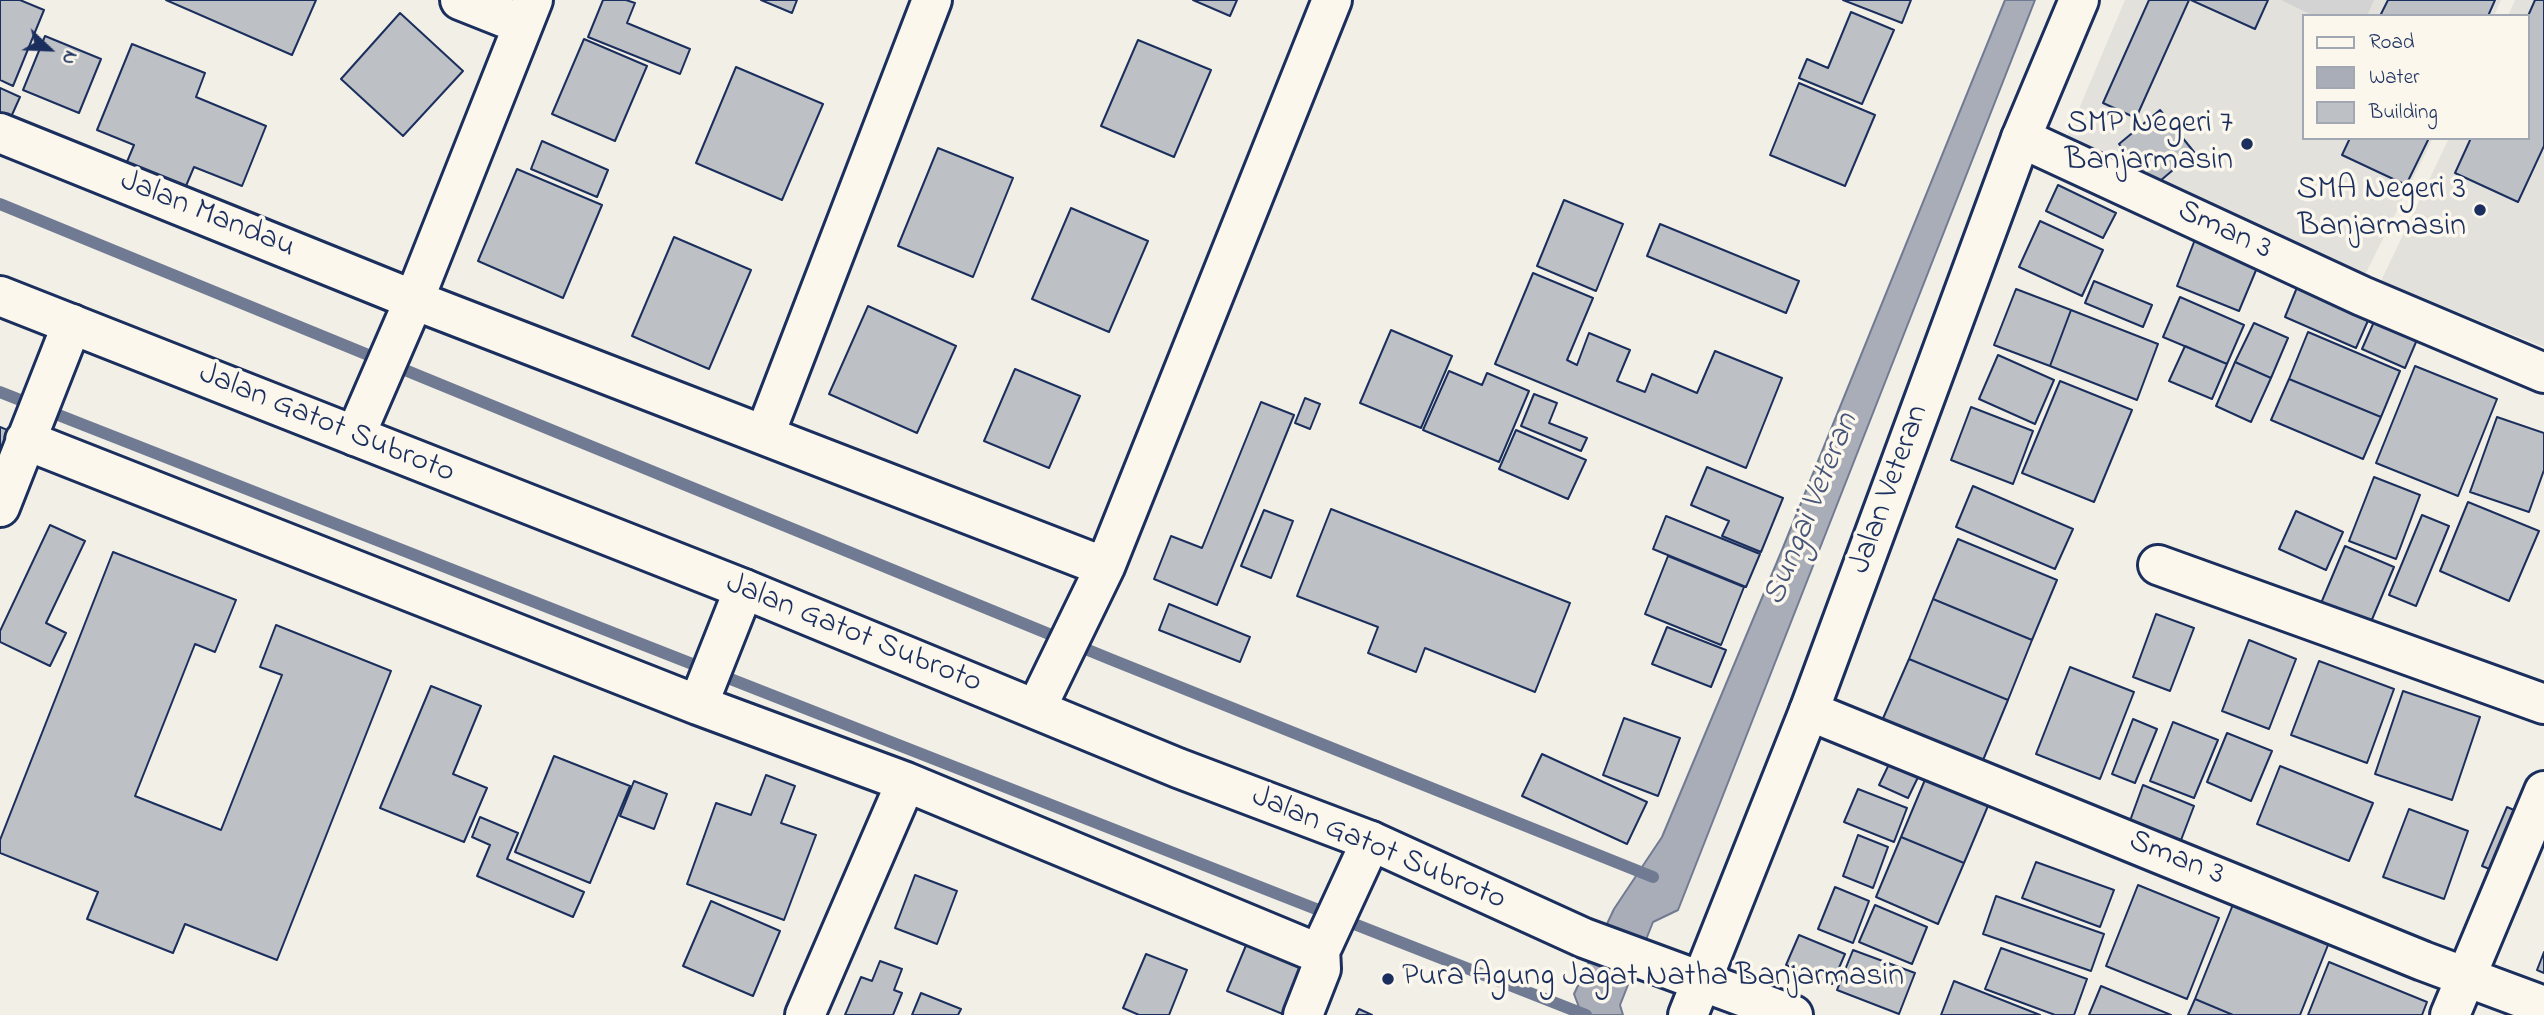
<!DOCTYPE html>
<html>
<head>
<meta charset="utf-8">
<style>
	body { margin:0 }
	#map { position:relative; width:2544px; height:1015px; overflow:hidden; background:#f2efe6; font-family:"Indie Flower",sans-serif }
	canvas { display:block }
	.legend { position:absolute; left:2302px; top:14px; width:228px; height:126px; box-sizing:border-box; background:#fbf7ec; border:2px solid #a1a7b3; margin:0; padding:9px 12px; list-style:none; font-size:21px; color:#1b2f5e }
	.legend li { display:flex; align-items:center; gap:14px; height:35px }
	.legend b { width:35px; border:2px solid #a1a7b3 }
	.north { position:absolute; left:14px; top:14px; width:70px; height:70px; -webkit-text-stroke:5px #fbf7ec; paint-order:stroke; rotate:113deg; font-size:19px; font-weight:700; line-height:28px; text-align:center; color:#1b2f5e }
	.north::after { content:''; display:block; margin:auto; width:24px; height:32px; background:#1b2f5e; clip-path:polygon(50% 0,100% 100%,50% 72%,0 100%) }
</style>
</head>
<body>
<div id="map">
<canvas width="2544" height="1015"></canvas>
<ul class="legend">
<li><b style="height:9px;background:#fbf7ec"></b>Road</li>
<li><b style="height:19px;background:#a9adb7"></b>Water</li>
<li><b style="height:19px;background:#bdc0c4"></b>Building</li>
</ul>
<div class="north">N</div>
</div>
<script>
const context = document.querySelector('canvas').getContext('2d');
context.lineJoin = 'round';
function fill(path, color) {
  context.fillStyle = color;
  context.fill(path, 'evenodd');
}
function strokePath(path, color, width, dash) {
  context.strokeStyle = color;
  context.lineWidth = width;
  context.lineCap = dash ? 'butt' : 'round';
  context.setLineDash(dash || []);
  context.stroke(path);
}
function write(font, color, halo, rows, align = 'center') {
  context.font = font + ' "Indie Flower",sans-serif';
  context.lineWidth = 7;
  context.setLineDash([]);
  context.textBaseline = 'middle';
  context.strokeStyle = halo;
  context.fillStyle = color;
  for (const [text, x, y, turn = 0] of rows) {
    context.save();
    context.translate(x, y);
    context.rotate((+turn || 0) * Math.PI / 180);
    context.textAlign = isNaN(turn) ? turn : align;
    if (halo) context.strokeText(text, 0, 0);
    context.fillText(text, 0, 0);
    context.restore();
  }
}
const built = new Path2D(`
	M2125,0h376l-7,16h-190v122h129l-76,153 -295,-142z
	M2515,0h29v347l-163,-66 68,-143h79v-122h-20z`);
const green = new Path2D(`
	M2281,0h93l-7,16h-53z`);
const water = new Path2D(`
	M2005,0h30l-357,910 -25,12 -33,83 3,10h-41l-8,-21 40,-85 48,-72 120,-287z`);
const stream = new Path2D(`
	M0,204l1110,455 543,218
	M0,392l1586,623`);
const building = new Path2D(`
	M0,0h20l24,10 -31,76 -13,-6z
	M166,0h150l-24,55z
	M603,0h23l9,3 -8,20 63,26 -10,25 -92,-37z
	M761,0h36l-5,13z
	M1193,0h44l-7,16z
	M1843,0h68l-9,23z
	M2149,0h40l-53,118 -33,-15z
	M2191,0h77l-13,29z
	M2388,0h107l-7,16h-108z
	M2535,0h9v146l-26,56 -63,-29 16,-35h57v-122z
	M1851,12l43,18 -32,74 -63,-26 8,-19 21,9z
	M400,13l63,58 -60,65 -62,-57z
	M45,36l56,23 -22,54 -56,-23z
	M584,39l63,27 -32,75 -63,-27z
	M1138,40l73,30 -37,87 -73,-31z
	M132,44l73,29 -9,24 70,29 -24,60 -48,-19 -11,26 -59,-24 10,-24 -37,-15z
	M736,67l87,37 -41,96 -86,-37z
	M1799,83l76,32 -30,71 -75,-31z
	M0,88l20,9 -13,29 -7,-3z
	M2160,110l34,42 -41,35 -34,-43z
	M2350,138h79l-23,47 -64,-30z
	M542,141l66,29 -11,27 -66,-28z
	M938,148l75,30 -40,99 -75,-31z
	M517,169l85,36 -39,93 -85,-37z
	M2058,185l58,28 -13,25 -57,-27z
	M1564,200l59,24 -27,67 -59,-25z
	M1071,208l77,33 -39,91 -77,-33z
	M2040,221l63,29 -21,46 -63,-29z
	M1660,224l139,57 -13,32 -139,-57z
	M674,237l77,33 -42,99 -77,-33z
	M2196,237l63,26 -20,48 -62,-25z
	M1533,273l60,25 -26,62 10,5 12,-32 41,17 -13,31 28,11 7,-18 45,19 18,-42 67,27 -36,90 -251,-104z
	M2094,281l58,24 -9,22 -58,-24z
	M2298,285l72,31 -14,32 -71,-31z
	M2016,289l55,21 -21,56 -56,-21z
	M2180,297l64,28 -17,39 -64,-27z
	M868,306l88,40 -39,87 -88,-39z
	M2071,310l87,34 -21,56 -87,-34z
	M2377,315l42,20 -14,33 -43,-19z
	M2254,323l34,15 -17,40 -36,-16z
	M1391,330l61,26 -31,72 -61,-25z
	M2308,332l92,39 -19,46 -92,-38z
	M2185,346l42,18 -15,35 -43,-18z
	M1998,355l56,25 -19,44 -56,-25z
	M2235,362l36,16 -20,44 -35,-16z
	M2415,366l82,33 -39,97 -82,-33z
	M1015,369l65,27 -31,72 -65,-27z
	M1449,371l33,14 5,-12 42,18 -30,71 -76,-32z
	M2289,379l92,38 -18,42 -92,-39z
	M2060,381l72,29 -38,92 -72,-29z
	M1534,394l23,9 -8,20 38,15 -6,13 -60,-25z
	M1305,398l15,6 -10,25 -15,-6z
	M1261,402l33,13 -77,190 -63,-26 17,-43 31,12z
	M1971,407l62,24 -20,53 -62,-24z
	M2497,417l47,16v37l-15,42 -59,-20z
	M0,427l24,10 -24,55z
	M1516,430l70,30 -18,39 -69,-30z
	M1707,467l76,31 -22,54 -39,-16 7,-15 -38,-16z
	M2374,477l46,18 -24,64 -47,-18z
	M1973,486l100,43 -18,40 -99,-42z
	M2468,502l71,29 -30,70 -69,-30z
	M1331,509l239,94 -35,89 -110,-44 -9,24 -48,-19 10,-26 -81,-31z
	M1264,510l29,11 -22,57 -30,-12z
	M2296,511l47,21 -17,38 -47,-21z
	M2422,515l27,11 -33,80 -27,-11z
	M1666,516l94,38 -14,33 -93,-38z
	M50,525l35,16 -39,82 20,10 -16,33 -50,-24v-11z
	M1958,539l99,41 -25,60 -99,-41z
	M2345,546l49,21 -26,62 -49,-21z
	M113,552l123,48 -21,52 -20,-8 -60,152 86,34 61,-155 -22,-8 16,-42 115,46 -114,289 -92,-36 -12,29 -86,-34 11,-27 -98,-39v-13z
	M1668,556l76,31 -23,58 -76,-31z
	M1933,599l99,41 -24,60 -99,-41z
	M1169,604l81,33 -10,25 -81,-32z
	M2156,614l38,14 -24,63 -37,-14z
	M1667,627l59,23 -15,37 -59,-23z
	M2249,640l47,19 -27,70 -47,-18z
	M1909,659l99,41 -27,65 -100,-42z
	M2319,661l75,28 -27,74 -76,-28z
	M2070,667l64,25 -34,87 -64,-25z
	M431,686l50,20 -28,68 34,14 -23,54 -84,-34z
	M2403,691l77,26 -28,83 -77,-26z
	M1624,718l56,20 -22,58 -55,-21z
	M2133,719l24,10 -22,54 -23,-9z
	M2173,722l45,18 -24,58 -44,-17z
	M2227,733l45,18 -21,50 -44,-19z
	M1542,754l105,48 -20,42 -105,-48z
	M554,756l76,30 -40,97 -75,-31z
	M1892,758l29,13 -13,27 -29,-13z
	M2280,766l93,37 -24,58 -92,-37z
	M766,775l29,11 -14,37 35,12 -32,85 -97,-36 29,-81 35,12z
	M1927,775l63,26 -26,62 -63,-26z
	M634,781l33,13 -13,35 -34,-13z
	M2143,785l51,21 -16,42 -51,-19z
	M1858,789l49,19 -13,34 -50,-20z
	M2507,807l16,7 -24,59 -17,-7z
	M2409,809l59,22 -24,68 -61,-22z
	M480,817l38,16 -11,26 77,33 -11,25 -96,-41 13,-31 -18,-8z
	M1858,835l30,12 -15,41 -30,-12z
	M1901,837l63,26 -26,61 -62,-27z
	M2036,862l78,28 -14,37 -78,-29z
	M915,875l42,16 -20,53 -42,-16z
	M2138,885l81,33 -32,81 -81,-33z
	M1835,887l34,14 -16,42 -35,-14z
	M1996,896l108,38 -13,37 -108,-37z
	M711,901l69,30 -27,65 -70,-30z
	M2234,902l96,38 -30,75h-67l-38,-16z
	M1875,905l52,22 -15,37 -53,-22z
	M1799,935l46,19 -13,30 -46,-19z
	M1247,943l58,25 -20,47 -58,-24z
	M2001,948l86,31 -13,36h-19l-70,-26z
	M1853,950l62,23 -16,41 -62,-24z
	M2544,952v21l-7,-3z
	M1146,954l41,16 -18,45h-30l-16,-7z
	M880,961l22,8 -8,21 8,3 -9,22h-48l16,-38 11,4z
	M2329,962l98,40 -5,13h-114z
	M1954,981l86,34h-99z
	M2101,986l70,29h-82z
	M921,993l40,16 -3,6h-46z
	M2195,999l38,16h-45z
	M1359,1009l13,6h-16z`);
const minor = new Path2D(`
	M460,0l63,25
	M0,133l414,167 691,267
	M2021,138l341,158 182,77
	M765,434l167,-434
	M355,436l59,-136 119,-300
	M25,440l673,265 46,-116
	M0,507l72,-183
	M2158,565l386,139
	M698,705l208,77 -101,233
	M1036,709l69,-142 227,-567
	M1809,711l614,250 121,45
	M906,782l402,167h7l8,-4 48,-104
	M1303,1015l18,-46 -1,-21
	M2450,1015l94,-224`);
const major = new Path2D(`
	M0,296l744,293 434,179 193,73 213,97 209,77
	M1688,1015l121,-304 212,-573 58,-138`);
const markers = [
	[2247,144,7,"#1b2f5e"],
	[2480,210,7,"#1b2f5e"],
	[1388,979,7,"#1b2f5e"]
];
const poiNames = [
	["SMP Negeri 7",2233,126],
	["Banjarmasin",2233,163],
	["SMA Negeri 3",2466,192],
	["Banjarmasin",2466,229],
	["Pura Agung Jagat Natha Banjarmasin",1402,979,"left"]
];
const streetNames = [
	["Jalan Mandau",207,216,22],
	["Sman 3",2224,232,25],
	["Jalan Gatot Subroto",326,425,22],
	["Jalan Veteran",1891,490,-70],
	["Jalan Gatot Subroto",853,635,22],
	["Jalan Gatot Subroto",1378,850,23],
	["Sman 3",2176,860,22]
];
const waterNames = [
	["Sungai Veteran",1813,510,-68]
];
fill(built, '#e2e1dc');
fill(green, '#d2d3d2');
fill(water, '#a9adb7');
strokePath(water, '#707b93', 2);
strokePath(stream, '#707b93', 12);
fill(building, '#bdc0c4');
strokePath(building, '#1b2f5e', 2);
strokePath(minor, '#1b2f5e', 44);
strokePath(major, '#1b2f5e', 44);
strokePath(minor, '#fbf7ec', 38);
strokePath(major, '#fbf7ec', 38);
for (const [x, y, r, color] of markers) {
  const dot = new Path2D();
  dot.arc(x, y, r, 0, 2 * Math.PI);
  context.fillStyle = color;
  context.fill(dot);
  strokePath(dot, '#fbf7ec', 2.5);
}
write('32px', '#1b2f5e', '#fbf7ec', poiNames, 'right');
write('32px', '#1b2f5e', '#fbf7ec', streetNames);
write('italic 33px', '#465579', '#fbf7ec', waterNames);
</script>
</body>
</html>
